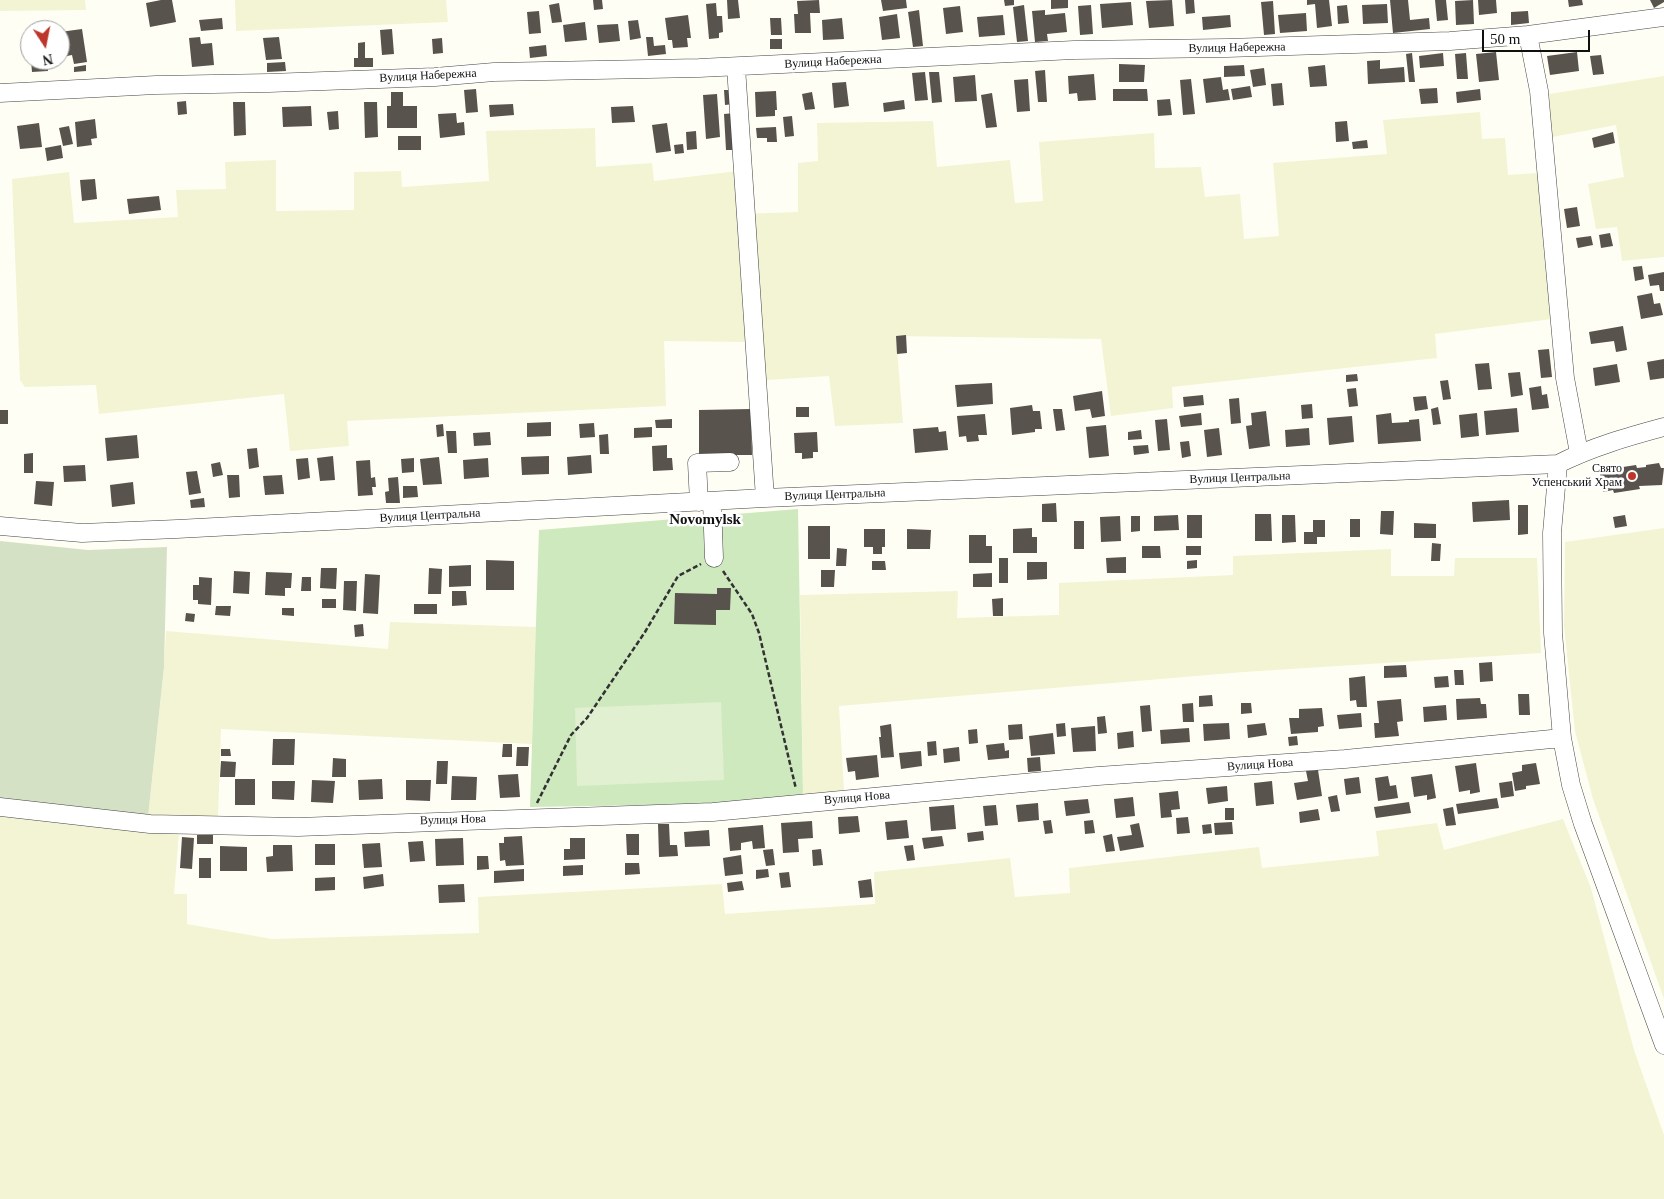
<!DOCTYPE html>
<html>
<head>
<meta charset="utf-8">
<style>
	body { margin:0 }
	#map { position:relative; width:1664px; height:1199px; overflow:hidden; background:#fffef4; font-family:Georgia,serif }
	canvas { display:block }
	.north { position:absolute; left:20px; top:20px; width:50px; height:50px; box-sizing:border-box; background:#fff; border:1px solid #9f9f9f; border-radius:50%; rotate:169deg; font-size:14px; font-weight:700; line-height:20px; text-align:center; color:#101010 }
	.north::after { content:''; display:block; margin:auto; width:18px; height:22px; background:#bd362c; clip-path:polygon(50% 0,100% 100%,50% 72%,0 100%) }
	.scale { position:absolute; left:1482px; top:30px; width:108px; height:22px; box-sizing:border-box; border:2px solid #101010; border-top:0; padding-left:6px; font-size:15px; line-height:18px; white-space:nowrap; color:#101010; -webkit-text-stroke:4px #fff; paint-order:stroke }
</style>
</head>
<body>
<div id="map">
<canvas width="1664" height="1199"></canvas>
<div class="north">N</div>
<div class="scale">50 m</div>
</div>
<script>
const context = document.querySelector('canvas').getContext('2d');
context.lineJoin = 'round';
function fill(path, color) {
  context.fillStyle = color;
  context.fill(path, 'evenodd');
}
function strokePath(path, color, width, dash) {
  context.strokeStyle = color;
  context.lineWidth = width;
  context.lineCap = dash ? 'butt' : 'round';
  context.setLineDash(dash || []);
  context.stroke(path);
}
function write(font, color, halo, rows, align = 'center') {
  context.font = font + ' Georgia,serif';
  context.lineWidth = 5;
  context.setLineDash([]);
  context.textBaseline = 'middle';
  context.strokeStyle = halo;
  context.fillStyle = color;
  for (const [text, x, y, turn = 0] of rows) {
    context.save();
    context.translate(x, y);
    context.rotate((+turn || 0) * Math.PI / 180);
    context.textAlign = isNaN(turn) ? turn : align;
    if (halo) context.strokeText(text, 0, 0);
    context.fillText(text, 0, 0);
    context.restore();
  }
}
const farmland = new Path2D(`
	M0,0h85l1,10 -86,1z
	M235,0h211l2,22 -212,9z
	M1664,76v181l-42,4 -5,-34 -21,2 -8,-45 36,-7 -8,-52 -64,12 -3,-43z
	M1480,112l2,27 23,-1 3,37 30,-2 14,146 -117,15 2,24 -265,29 1,21 -62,8 -10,-77 -205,-3 7,87 -68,3 -6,-50 -77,5 -5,-39 -83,-1 2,65 -319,15 2,25 -59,5 -6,-57 -185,20 -3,-29 -71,2 -5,-7 -8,-201 57,-7 5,51 104,-6 -2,-27 50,-1 -1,-27 51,-2v51l78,-1v-38l47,-1 1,16 87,-6 -3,-50 109,-3 1,39 56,-4 2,18 84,-10 3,43 57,-2v-49l20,-2 -1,-38 116,-2 4,46 73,-7 5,43 28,-2 -4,-59 115,-9 1,35 46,-1 4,30 35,-3 4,45 35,-3 -6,-73 114,-9 -4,-34z
	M1664,528v471l-71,-200 -18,-68 -11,-105 1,-84z
	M1391,549v27h63l1,-18h82l4,95 -297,19 -405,34 5,84 -41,6 -3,-201 158,-4 -1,27 102,-3v-32l174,-8v-19z
	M390,622l146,5 -4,117 -311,-15 -3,88h-70l16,-150 2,-36 222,18z
	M0,812l179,21 -5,61h13v30l85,15 207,-6 -1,-36 244,-13 3,30 150,-10 -1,-32 136,-14 5,39 55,-4 -1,-25 190,-21 3,21 117,-12 -3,-25 61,-8 7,27 119,-31 28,69 43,162 30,85v64h-1664z`);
const green = new Path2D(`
	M798,509l5,287 -84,8 -189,3 9,-277z`);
const cemetery = new Path2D(`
	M0,541l88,9 79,-3 -3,120 -16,150 -148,-15z`);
const pitch = new Path2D(`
	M721,702l3,78 -147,6 -2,-78z`);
const building = new Path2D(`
	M161,0h11l4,22 -26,5 -4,-24z
	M593,0h9l1,9 -9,1z
	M727,0h11l2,18 -12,1z
	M819,0l1,13h-10l1,20h-16l-1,-19h4l-1,-13z
	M881,0h25l1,8 -24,3z
	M1004,0h10v5l-9,1z
	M1051,0h17v8l-17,1z
	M1172,0l2,26 -25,2 -3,-27z
	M1185,0h9l1,13 -9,1z
	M1307,0h22l3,26 -15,2 -2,-24 -8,1z
	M1390,0h18l2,20 19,-2 1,11 -37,4z
	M1435,0h11l2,20 -11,1z
	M1473,0l1,24 -18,1 -1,-24z
	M1478,0h18l1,13 -18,2z
	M1568,0h14l1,5 -14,2z
	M1650,0h14v2l-10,6z
	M1273,1l2,33 -11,1 -3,-33z
	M1131,2l2,23 -31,3 -2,-24z
	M559,3l3,19 -10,1 -3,-18z
	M716,3l1,13h5l1,16 -4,1v5l-10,1 -3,-35z
	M1387,4l1,19 -25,1 -1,-19z
	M1024,5l4,36 -11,1 -4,-35z
	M1091,5l2,29 -13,1 -2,-29z
	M1347,5l2,18 -11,1 -1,-18z
	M960,6l3,26 -17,2 -3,-26z
	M919,10l4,36 -10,1 -5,-35z
	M1045,10v5l20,-2 2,19 -20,2 1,7 -13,1 -3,-31z
	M539,11l2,22 -12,1 -2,-22z
	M1528,11l1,12 -18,2v-13z
	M1306,13l1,18 -27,2 -2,-18z
	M897,14l3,24 -18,2 -3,-23z
	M688,15l3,23h-4l1,9 -15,1 -1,-8h-4l-3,-22z
	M1003,15l2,20 -26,2 -2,-20z
	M1230,15l1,12 -28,3 -1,-13z
	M222,18l1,11 -22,2 -2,-11z
	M770,18h11l1,17h-11z
	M842,18l2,21 -21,1 -1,-20z
	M638,20l3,18 -11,2 -2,-19z
	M585,22l2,18 -22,2 -2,-17z
	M618,24l2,17 -21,2 -2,-18z
	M82,29l5,33 -13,2 -2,-9 -10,2 -2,-25z
	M392,29l2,25 -12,1 -2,-25z
	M200,37l1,7 11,-1 2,22 -22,2 -3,-29z
	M279,37l3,22 -16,1 -3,-22z
	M646,37h7l1,9 11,-1 1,9 -18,2z
	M442,38l1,15 -10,1 -1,-15z
	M770,39h12v10h-12z
	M365,42v16h8v9h-19v-9h4v-15z
	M546,45l1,11 -17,2 -1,-11z
	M1496,52l3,28 -20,2 -3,-28z
	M1577,52l2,19 -29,4 -3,-19z
	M1412,53l3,29h-6l-3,-28z
	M1443,53l1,13 -24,2 -1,-12z
	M1466,53l2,26h-11l-2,-25z
	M1601,55l3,19 -11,1 -3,-19z
	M31,60h16l1,11 -16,1z
	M1380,60v9l24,-2 1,15 -37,2 -1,-23z
	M285,62l1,9 -19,1v-9z
	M1119,64l26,1 -1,17h-25z
	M86,65v6l-12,1v-5z
	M1244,65l1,11 -21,1v-11z
	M1325,65l2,21 -17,1 -2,-20z
	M1264,68l2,17 -13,2 -3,-17z
	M1045,70l2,32h-9l-3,-31z
	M925,72l3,28 -13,1 -3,-28z
	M929,72h10l3,30 -10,1z
	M1094,74l2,26 -18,1 -1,-8 -8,1 -1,-18z
	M975,75l2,26 -22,1 -2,-25z
	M1221,77l2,13 5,-1 2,11 -24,3 -3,-24z
	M1028,79l2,32 -13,1 -3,-32z
	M1191,79l4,35 -12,1 -3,-35z
	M846,82l3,24 -15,2 -2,-25z
	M1282,83l2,22 -11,1 -2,-22z
	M1250,86l2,11 -19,3 -2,-11z
	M1437,88l1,15 -17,1 -2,-15z
	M476,89l2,23 -12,1 -2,-23z
	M1113,89h34l1,12h-35z
	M1480,89l1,11 -24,3 -1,-11z
	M724,90h9l1,14 -9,1z
	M776,91l1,19h-2v6l-19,1 -1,-25z
	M391,92h12v14h14v22h-30v-22h4z
	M812,92l3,17 -10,1 -3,-16z
	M992,93l5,34 -11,1 -5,-33z
	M717,94l3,43 -14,2 -3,-44z
	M1170,99l2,16 -14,1 -1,-16z
	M904,100l1,9 -21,3 -1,-9z
	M186,101l1,13 -9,1 -1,-13z
	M233,102h12l1,33 -12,1z
	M364,102h13l1,35 -13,1z
	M513,104l1,11 -24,2 -1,-12z
	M311,106l1,20 -29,1 -1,-20z
	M633,106l2,16 -23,1 -1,-16z
	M338,111l1,18 -10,1 -2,-18z
	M456,113l1,10 7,-1 1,13 -25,3 -2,-24z
	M735,113l-1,37h-8l-2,-36z
	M792,116l2,20 -9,1 -2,-20z
	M95,119l2,19 -6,1 1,6 -15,2 -2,-25z
	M1347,121l2,20 -13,1 -1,-20z
	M39,123l3,24 -22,2 -3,-23z
	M667,123l4,28 -15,2 -4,-28z
	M69,126l4,18 -10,2 -4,-18z
	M776,127l1,15h-10v-4h-10l-1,-10z
	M696,131l1,18 -10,1 -1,-18z
	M1613,132l2,11 -21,5 -2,-10z
	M398,136h23v14h-23z
	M1367,140l1,8 -15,1 -1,-7z
	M683,144l1,9 -9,1 -1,-9z
	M61,145l2,13 -16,3 -2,-13z
	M95,179l2,20 -15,2 -2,-21z
	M159,196l2,14 -32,4 -2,-15z
	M1577,207l3,19 -13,2 -3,-19z
	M1610,233l3,13 -12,2 -2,-13z
	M1591,236l2,9 -15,3 -2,-10z
	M1642,266l2,13 -9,2 -2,-14z
	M1664,272v19h-4l-1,-6 -9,1 -2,-11z
	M1652,293l2,11 6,-1 3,12 -22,4 -4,-23z
	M1623,326l4,24 -11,2 -2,-11 -23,3 -2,-12z
	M906,335l1,18 -10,1 -1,-18z
	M1549,349l3,28 -11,1 -3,-28z
	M1664,359v19l-14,2 -3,-18z
	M1489,363l3,26 -14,1 -3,-26z
	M1617,364l3,18 -25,4 -2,-18z
	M1520,372l3,23 -12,2 -3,-24z
	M1357,374l1,7 -12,1v-7z
	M1448,380l3,19 -8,1 -3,-19z
	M992,383l1,21 -36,3 -2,-22z
	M1541,386l1,9 5,-1 2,14 -17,2 -3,-22z
	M1356,388l2,18 -9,1 -2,-18z
	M1102,391l3,25 -13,2 -2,-9 -15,2 -2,-15z
	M1203,395l1,10 -20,2 -1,-10z
	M1426,396l2,13 -13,2 -2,-14z
	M1239,398l2,25 -10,1 -2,-25z
	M1312,404l1,14 -11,1 -1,-14z
	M1032,405l1,6h7l2,18h-7v3l-23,3 -2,-27z
	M796,407h13v10h-13z
	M1438,407l3,17 -8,1 -2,-16z
	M1517,408l2,24 -33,3 -2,-24z
	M751,409l1,46h-53v-45z
	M1053,409h9l3,21 -9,1z
	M0,410h8v14h-8z
	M1266,411l4,35 -21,3 -3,-23 6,-1 -1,-12z
	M1201,413l1,12 -21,2 -2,-11z
	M1391,413l1,10 17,-1v-2l10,-1 2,22 -43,3 -2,-29z
	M1477,413l2,23 -18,2 -2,-23z
	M985,414l2,21h-9l1,6 -12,1 -1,-6 -7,1 -2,-21z
	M1352,416l2,26 -25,3 -2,-27z
	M672,419v9h-16l-1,-8z
	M1167,419l3,31 -12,1 -3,-31z
	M551,422v14l-24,1v-14z
	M594,423l1,14 -15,1 -1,-14z
	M443,424l1,12 -7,1 -1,-12z
	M1106,425l3,31 -20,2 -3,-31z
	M652,427v10l-18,1v-10z
	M938,427l1,5 7,-1 2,19 -33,3 -2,-24z
	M1219,428l3,27 -15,2 -3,-27z
	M1309,428l1,17 -24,2 -1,-17z
	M1141,430l1,9 -14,1v-8z
	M446,431h10l1,22h-9z
	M490,432l1,13 -17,1 -1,-13z
	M817,432l1,20h-5v6l-11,1v-6h-7l-1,-20z
	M608,434l1,20h-9l-1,-19z
	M137,435l2,23 -32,3 -2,-23z
	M1189,441l2,15 -9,2 -2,-16z
	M667,445v13h5l1,12 -20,1 -1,-25z
	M1148,445l1,8 -15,2 -1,-9z
	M257,448l2,19 -10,2 -2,-20z
	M33,453v20h-9v-19z
	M591,455l1,18 -24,2 -1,-18z
	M333,456l2,24 -15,1 -3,-23z
	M549,456v18l-27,1 -1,-18z
	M439,457l3,27 -19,1 -3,-26z
	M308,458l2,20 -12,2 -2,-21z
	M414,458v14l-12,1 -1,-14z
	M488,458l1,19 -25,2 -1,-19z
	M370,460l1,18 4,-1 1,10h-4l1,8 -15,1 -2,-35z
	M220,462l3,13 -10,2 -2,-13z
	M1659,463l2,5h3l-2,17 -23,1 1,3 -26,4 -1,-3 -10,2 -3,-18 11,-2 -1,-3 26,-4 1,3 9,-1v-2z
	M85,465l1,16 -22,1 -1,-16z
	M197,471l4,22 -12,2 -3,-23z
	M227,475h12l1,22 -11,1z
	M282,475l2,19 -19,1 -2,-19z
	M398,477l2,26h-14l-1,-11 4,-1 -1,-13z
	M36,481l18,1 -2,24 -18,-2z
	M133,482l2,22 -23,3 -2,-22z
	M403,486h14l1,11 -15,1z
	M204,498l1,9 -14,1 -1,-8z
	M1509,500l1,20 -37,2 -1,-20z
	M1056,503l1,19h-15v-18z
	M1518,505h10v29l-10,1z
	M1381,511h13l-1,24 -13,-1z
	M1255,514h16l1,27h-17z
	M1178,515l1,15 -25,1v-15z
	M1187,515h15v23h-15z
	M1282,515h13l1,27 -14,1z
	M1625,515l2,11 -12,2 -2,-11z
	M1120,516l1,25 -20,1 -1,-25z
	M1131,516h9v15l-9,1z
	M1350,519h10v18h-10z
	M1313,520h12v17h-8v7h-13v-12h9z
	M1074,521h10v28h-10z
	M1414,523l22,1v14h-22z
	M808,526h22v33h-22z
	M1032,528v9h5v16h-24v-24z
	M864,529h21v18h-3v7h-9v-7h-9z
	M907,529l24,1 -1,19h-23z
	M969,535h17v11h6v17h-23z
	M1432,543l9,1 -1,17h-9z
	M1142,546h18l1,12h-19z
	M1186,546h15v9h-15z
	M837,548l10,1 -1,17h-10z
	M1126,557v16h-19l-1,-15z
	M999,558h9v25h-9z
	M486,560l28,1v29h-28z
	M1197,560v8l-10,1v-8z
	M872,561h13l1,9h-14z
	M1027,562h20v17l-20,1z
	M471,565v21l-22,1v-21z
	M321,568h16l-1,21 -16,-1z
	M429,568l13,1 -1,25h-13z
	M821,570h14l-1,17h-13z
	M234,571l16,1 -1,22 -16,-1z
	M266,572l26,1 -1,15h-6v8l-20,-1z
	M992,573v14h-19v-13z
	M365,574l15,1 -2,39 -15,-1z
	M199,577l13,1 -1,27 -13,-1v-4h-5v-15h6z
	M302,577h9v14h-10z
	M344,581h13l-1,30 -13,-1z
	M717,588h14l-1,22h-14v15l-42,-1 1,-31 42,1z
	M452,591h14l1,14 -15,1z
	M1003,598v18h-10l-1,-17z
	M322,599h14v9h-14z
	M414,604h23v10h-23z
	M216,606h15l-1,10 -15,-1z
	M282,608h12v8l-12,-1z
	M186,613l9,1 -1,8 -9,-1z
	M363,624l1,12 -9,1 -1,-12z
	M1492,662l1,19 -13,1 -1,-19z
	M1406,665l1,12 -23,1v-12z
	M1454,670h9l1,15h-9z
	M1365,676l2,31h-10l-1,-7 -6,1 -1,-23z
	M1448,676l1,11 -14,1 -1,-11z
	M1518,694h11l1,21h-11z
	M1212,695l1,11 -14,1v-11z
	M1480,698l1,6h5l1,14 -30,2 -1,-21z
	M1401,699l2,22 -6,1 2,14 -24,2 -1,-15h5l-2,-22z
	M1193,703l1,19h-11l-1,-18z
	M1241,703h10l1,10 -11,1z
	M1150,705l2,26 -10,1 -2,-26z
	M1446,705l1,15 -23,2 -1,-15z
	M1322,708l2,18 -6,1v5l-27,2 -2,-16h10v-9z
	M1361,713l1,14 -23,2 -2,-14z
	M1105,716l2,17 -9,1 -1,-17z
	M1065,723l1,13 -9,1 -1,-13z
	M1229,723l1,16 -26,2 -1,-17z
	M1265,723l2,12 -19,3 -1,-13z
	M891,724l3,33 -13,1 -2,-21h2l-1,-11z
	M1022,724l1,15 -14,1 -1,-15z
	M1095,726l1,25 -23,1 -2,-24z
	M1189,728l1,14 -29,2 -1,-14z
	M977,729l1,14 -9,1 -1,-14z
	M1133,731l1,16 -16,2 -1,-16z
	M1053,733l2,21 -24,2 -2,-20z
	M1297,736l1,9 -9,1 -1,-9z
	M273,739h22l-1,26h-22z
	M936,741l1,14 -9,1 -1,-14z
	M1004,743l1,8 4,-1v8l-21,2 -2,-15z
	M503,744h9v13h-10z
	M517,747h12l-1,19h-12z
	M959,747l1,14 -16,2 -1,-14z
	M221,749h9l1,7h-10z
	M921,751l1,15 -21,3 -2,-16z
	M877,755l2,22 -23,3 -1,-9 -7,1 -2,-14z
	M1040,757l1,14 -13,1 -1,-14z
	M333,758l13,1v18h-14z
	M221,761l15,1 -1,15h-15z
	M437,761h11l-1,23h-11z
	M1476,763l4,29 -10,2v-4l-11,2 -4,-26z
	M1536,763l4,21 -14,2v3l-11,2 -3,-18 10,-2v-6z
	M1318,770l4,26 -25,4 -3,-17 14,-2 -2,-10z
	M518,774l2,23 -20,1 -2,-23z
	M1432,774l4,24 -9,2v-5l-13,2 -3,-20z
	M452,776l25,1 -1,23h-25z
	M1388,776l2,10 6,-1 2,13 -20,3 -3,-23z
	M1359,777l2,16 -15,2 -2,-16z
	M235,779h20v26h-20z
	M382,779l1,20 -24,1 -1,-20z
	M312,780l23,1 -2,22 -22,-1z
	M406,780h25l-1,21 -24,-1z
	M272,781h23l-1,19 -22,-1z
	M1272,781l2,23 -18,2 -2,-23z
	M1512,781l2,15 -13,2 -2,-15z
	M1227,786l1,15 -20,3 -2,-16z
	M1178,791l2,18 -9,1 1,7 -11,1 -2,-25z
	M1337,795l3,16 -9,1 -3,-15z
	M1133,797l2,19 -19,2 -2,-19z
	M1497,798l2,10 -41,6 -2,-10z
	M1088,799l2,14 -24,3 -2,-15z
	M1409,802l2,11 -35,5 -2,-11z
	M1038,803l1,17 -21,2 -2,-17z
	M954,805l2,24 -25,2 -2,-24z
	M996,805l2,20 -13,1 -2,-20z
	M1453,807l3,18 -10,1 -3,-17z
	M1225,808h9v12h-9z
	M1318,809l2,11 -20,3 -1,-11z
	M858,816l2,16 -21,2 -1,-17z
	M1188,817l2,16 -13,1 -1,-16z
	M907,820l2,18 -22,2 -2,-18z
	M1051,820l2,13 -8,1 -2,-13z
	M1093,820l2,13 -10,1 -1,-13z
	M812,821l1,17 -15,1 1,13 -16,1 -2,-30z
	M1232,822l1,12 -18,1 -1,-12z
	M1139,823l5,24 -24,4 -3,-14 15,-2 -2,-10z
	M658,824h11l1,21h7l1,11 -19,1z
	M1211,824l1,9 -9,1 -1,-9z
	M763,825l2,23 -12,1 -1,-8 -11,2v7l-11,1 -2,-23z
	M709,830l1,16 -25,1 -1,-15z
	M983,831l1,9 -16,2 -1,-9z
	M626,834h13v21h-12z
	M1112,834l3,17 -9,1 -3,-16z
	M197,835h16v9h-16z
	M522,836l2,29 -18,1 -1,-6 -5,1 -1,-18h5v-6z
	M942,836l2,10 -20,3 -2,-11z
	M182,837l12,1 -2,31 -12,-1z
	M463,838l1,27 -28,1 -1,-27z
	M570,838h15v21l-21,1v-11h6z
	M423,841l2,20 -15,1 -2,-20z
	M380,843l2,24 -18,1 -2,-24z
	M315,844h20v21h-20z
	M273,845h19l1,26 -26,1 -1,-15 7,-1z
	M913,845l2,15 -8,1 -3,-15z
	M220,846l27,1v24h-27z
	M773,849l2,16 -9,1 -3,-16z
	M821,849l2,16 -10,1 -1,-16z
	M741,855l2,19 -18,2 -2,-18z
	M477,856h11l1,13 -12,1z
	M199,858h12v20h-12z
	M625,863h14l1,11 -15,1z
	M583,865v10l-20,1v-10z
	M524,869v12l-30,2v-12z
	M768,869l1,8 -13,2v-9z
	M789,872l2,15 -10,1 -2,-15z
	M383,874l1,12 -20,3 -1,-12z
	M335,877v13l-20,1v-13z
	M871,879l2,18 -13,1 -2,-17z
	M742,881l2,9 -16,2 -1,-9z
	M464,884l1,18 -26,1 -1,-18z`);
const path = new Path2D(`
	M723,571l29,43 7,19 37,156
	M537,803l34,-68 16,-17 58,-86 33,-56 23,-12`);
const minor = new Path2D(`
	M1528,35l11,56 26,287 14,75
	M736,67l29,431
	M0,93l156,-8 113,-2 166,-6 59,-5 205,-4 375,-18 153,-2 223,-7 78,-6 136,-18
	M1558,464l-6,69 1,100 9,105 9,47 12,39 81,221
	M712,501l2,57
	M699,502l-2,-39 33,-1
	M0,526l82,7 95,-4 588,-31 793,-34c34,-17 69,-27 106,-37
	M0,807l150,17 148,3 415,-15 385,-36 247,-17 217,-21`);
const markers = [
	[1632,476,5,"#bd362c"]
];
const streetNames = [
	["Вулиця Набережна",1237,48,-1],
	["Вулиця Набережна",833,62,-3],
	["Вулиця Набережна",428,76,-3],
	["Вулиця Центральна",1240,478,-2],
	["Вулиця Центральна",835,495,-2],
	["Вулиця Центральна",430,516,-3],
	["Вулиця Нова",1260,765,-4],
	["Вулиця Нова",857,798,-5],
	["Вулиця Нова",453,820,-2]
];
const poiNames = [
	["Свято",1622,469],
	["Успенський Храм",1622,483]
];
const quarterNames = [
	["Novomylsk",705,520]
];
fill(farmland, '#f3f4d4');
fill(green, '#cfe9be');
fill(cemetery, '#d5e1c5');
fill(pitch, '#e1f0d0');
fill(building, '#59534d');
strokePath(minor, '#434343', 19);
strokePath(path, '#323232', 2.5, [5, 2.5]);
strokePath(minor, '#fff', 18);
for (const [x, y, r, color] of markers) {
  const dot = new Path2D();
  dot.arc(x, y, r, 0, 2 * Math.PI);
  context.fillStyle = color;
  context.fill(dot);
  strokePath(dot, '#fff', 2);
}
write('12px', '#101010', '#fff', streetNames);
write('12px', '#101010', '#fff', poiNames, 'right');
write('bold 15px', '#101010', '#fff', quarterNames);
</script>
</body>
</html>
